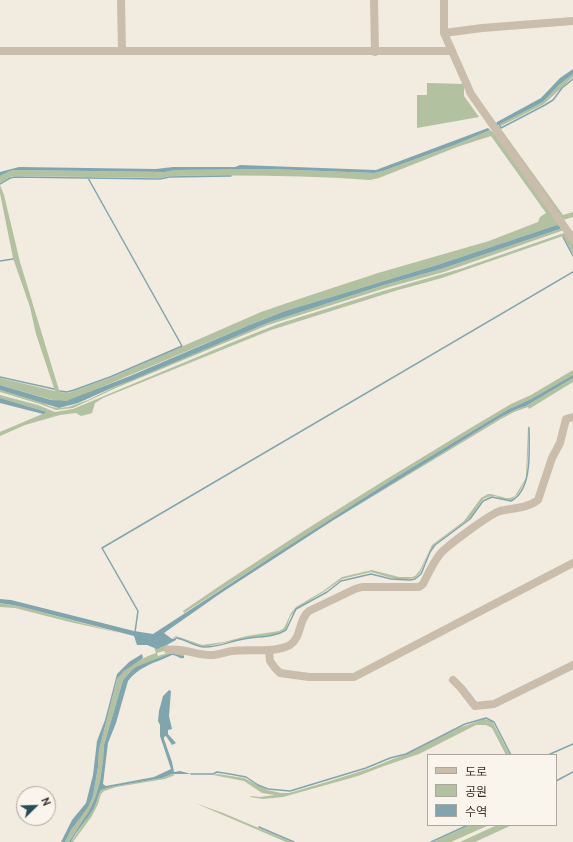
<!DOCTYPE html>
<html>
<head>
<meta charset="utf-8">
<style>
	body { margin:0 }
	#map { position:relative; width:573px; height:842px; overflow:hidden; background:#f2ebdf; font-family:Cabin,"Noto Sans KR",sans-serif }
	canvas { display:block }
	.legend { position:absolute; left:427px; top:754px; width:130px; height:72px; box-sizing:border-box; background:#faf5ec; border:1px solid #aca69e; margin:0; padding:5px 7px; list-style:none; font-size:12px; color:#38302a }
	.legend li { display:flex; align-items:center; gap:8px; height:20px }
	.legend b { width:20px; border:1px solid #aca69e }
	.north { position:absolute; left:16px; top:786px; width:40px; height:40px; box-sizing:border-box; background:#faf5ec; border:1px solid #aca69e; border-radius:50%; rotate:67deg; font-size:11px; font-weight:700; line-height:16px; text-align:center; color:#38302a }
	.north::after { content:''; display:block; margin:auto; width:14px; height:18px; background:#214e58; clip-path:polygon(50% 0,100% 100%,50% 72%,0 100%) }
</style>
</head>
<body>
<div id="map">
<canvas width="573" height="842"></canvas>
<ul class="legend">
<li><b style="height:5px;background:#cabdab"></b>도로</li>
<li><b style="height:11px;background:#b2c19f"></b>공원</li>
<li><b style="height:11px;background:#7fa6ae"></b>수역</li>
</ul>
<div class="north">N</div>
</div>
<script>
const context = document.querySelector('canvas').getContext('2d');
context.lineJoin = 'round';
function fill(path, color) {
  context.fillStyle = color;
  context.fill(path, 'evenodd');
}
function strokePath(path, color, width, dash) {
  context.strokeStyle = color;
  context.lineWidth = width;
  context.lineCap = dash ? 'butt' : 'round';
  context.setLineDash(dash || []);
  context.stroke(path);
}
const green = new Path2D(`
	M573,74v3l-29,27 -43,22 -2,-2 44,-22 16,-17z
	M427,83l37,1v12l15,21 -62,11v-33h10z
	M498,125l65,90 10,-3v5l-10,3 -67,-94z
	M490,130l3,2 71,98 -120,42 -55,15 -121,38 -150,62 -45,21 -17,2 -16,-6 -40,-12v-2l43,13 9,4 7,1 9,-1 20,-7 28,-14 154,-64 114,-37 57,-16 119,-40 -3,-4 -117,39 -155,47 -38,15 -174,73 -7,2 -7,1 -59,-17v-7l55,13 -19,-57 -6,-27 -17,-49 -13,-65v-8l4,10 16,67 39,128 1,2 8,1 42,-15 151,-66 41,-14 76,-25 111,-32 49,-19 2,-5 6,-4 -55,-77 -34,11 -78,31 -9,2c-67,-5 -134,-5 -201,-4l-9,2 -146,-2 -4,1 -10,6v-7l10,-5 5,-1 150,2 8,-2 98,-1 103,4 9,-2 74,-27z
	M564,233l2,1 7,10v10l-10,-18 -121,42 -44,12 -127,40 -168,68 -8,5 -3,10 -3,1 -8,2 -5,-3 -16,2 -35,10 -25,11v-4l47,-20 -47,-14v-3l38,10 17,7 18,-3 160,-67 45,-18 105,-33 77,-22z
	M573,370v5l-42,24 -24,11 -109,66 -214,137 -1,-2c106,-73 217,-141 328,-207l20,-9z
	M573,378v4l-44,27 -1,-2 -14,5 -13,7 -169,102 167,-103 18,-9 9,-3z
	M529,426l-2,52 -9,16 -7,6 -8,-1 -8,-3h-4l-8,3 -13,19 -35,26 -6,8 -9,21 -5,5 -16,2 -28,-8 -29,7 -17,12 -28,17 -7,9 -4,12 -13,6 -27,3 -37,8h-12l-21,-9 -5,2 5,-3 26,9 22,-3 23,-6 32,-5 5,-3 7,-15 5,-6 27,-16 19,-14 30,-7 27,7h13l3,-1 5,-6 12,-25 32,-24 17,-23 7,-4h3l15,4h4l5,-2 11,-18 2,-51z
	M0,603l18,3 102,27 -50,-11 -55,-14 -15,-1z
	M168,645l2,2 -3,3 -10,3 1,3 10,-3h17l-1,3 -10,-2h-5l-38,17 -8,9 -19,65 -1,15 -3,21 -5,17 -6,13 -8,12 -12,19h-4l6,-12 22,-34 5,-29 1,-17 18,-71c10,-14 23,-20 39,-26l-2,-6 6,1z
	M484,719l8,2 18,34h-4l-14,-27 -6,-3h-10l-57,29 -35,12 -26,10 -75,21 -20,2 -13,-2 1,-1 9,1 15,-2 -13,-2 -18,-12 -31,-6 5,-1 26,4 23,12 14,3h8l41,-12 41,-13 22,-9 14,-5 52,-26z
	M172,774l3,1 -10,4 -49,8 -12,4 -3,3 -3,10 -6,12 -19,26h-2l24,-36 6,-16 10,-3 51,-9z
	M195,803l28,10 69,29h-6z
	M470,825h19l-38,17h-18z
	M497,825h15l-37,17h-15z`);
const water = new Path2D(`
	M573,69v5l-14,11 -16,17 -47,24 -1,-1 2,-3 44,-24 19,-20z
	M488,128l2,2 -33,14 -74,27 -9,2 -103,-4 -97,1 -9,2 -150,-2 -5,1 -10,5v-4l19,-5 137,2 17,-2h62l5,-2 136,5z
	M557,225l3,2v2l-119,40 -57,16 -114,37 -138,58 -16,6 -38,17 -19,5 -59,-18v-5l51,15 15,1 64,-25 117,-50 38,-15 155,-47z
	M573,375v3l-47,28 -9,3 -18,9 -167,103 -111,72 -57,40 8,6 4,-1v2l-11,6 -8,3 -10,-4h-10l-3,-9 -116,-30 -18,-3v-4l11,1 123,31 19,3 123,-80 122,-78 109,-66 24,-11z
	M0,398l47,14 -4,2 -43,-11z
	M142,654l1,4 -19,13 -7,8 -18,71 -1,17 -5,29 -5,11 -17,23 -6,12h-4l11,-22 14,-17 7,-28 4,-34 8,-21 12,-46 12,-12z
	M169,654h5l10,2v2c-5,1 -7,-3 -12,-3 -3,1 -6,3 -9,4 -13,5 -26,10 -35,22l-12,42 -8,20 -5,41 3,2 48,-9 17,-8 -11,-33v-11l-2,-4 1,-10 4,-15 6,-6 2,1 -2,25 3,13 -4,1v4l8,9 -4,2 -6,-9 -2,1v2l8,23 2,10 6,-1 11,3h-19l-10,4 -51,9 -10,3c-3,6 -4,12 -7,18 -7,12 -17,22 -23,34h-2l12,-19 8,-12 6,-13 5,-17 3,-21 1,-15 19,-65 8,-9 5,-4z`);
const stream = new Path2D(`
	M499,124l2,4 44,-23 8,-5 9,-12 11,-9
	M0,184l10,-6 5,-1 145,2 9,-2 62,-1
	M563,237l10,19
	M0,261l13,-2
	M0,377l54,12
	M60,391l7,1 7,-2 36,-13 72,-31 -94,-168
	M135,632l3,-21 -36,-63 471,-276
	M176,638c10,1 18,9 29,9 14,0 26,-6 39,-8 14,-3 29,-1 42,-9l10,-21 31,-17 14,-11 30,-7 20,5 19,1 5,-1 6,-5 9,-22 5,-7 35,-26 13,-18 9,-4 19,4c22,-11 18,-52 18,-73
	M548,755l25,-11
	M191,774h22l4,-2 13,2 16,3 12,8 10,4 22,2 76,-23 24,-10 16,-4 59,-30 21,-6 8,4 17,33
	M556,781l17,-9
	M259,827l35,15
	M431,842l37,-17`);
const minor = new Path2D(`
	M121,0l1,51
	M374,0l1,52
	M444,0v33l27,61 102,145
	M444,33l38,-5 91,-7
	M0,51h452
	M168,650c15,-3 28,6 43,5 7,0 14,-3 21,-4 16,-2 44,2 58,-6 12,-8 8,-25 19,-34l46,-22 7,-2h57l4,-3c5,-10 10,-21 17,-30 8,-9 50,-40 60,-43 13,-3 28,-3 38,-11l14,-42 8,-15 6,-24 7,-2
	M269,650l1,11 5,7 5,5 29,4h45l219,-114
	M453,680l8,8 14,18 19,-2 79,-39`);
fill(green, '#b2c19f');
fill(water, '#7fa6ae');
strokePath(stream, '#7fa6ae', 1.5);
strokePath(minor, '#cabdab', 8);
</script>
</body>
</html>
